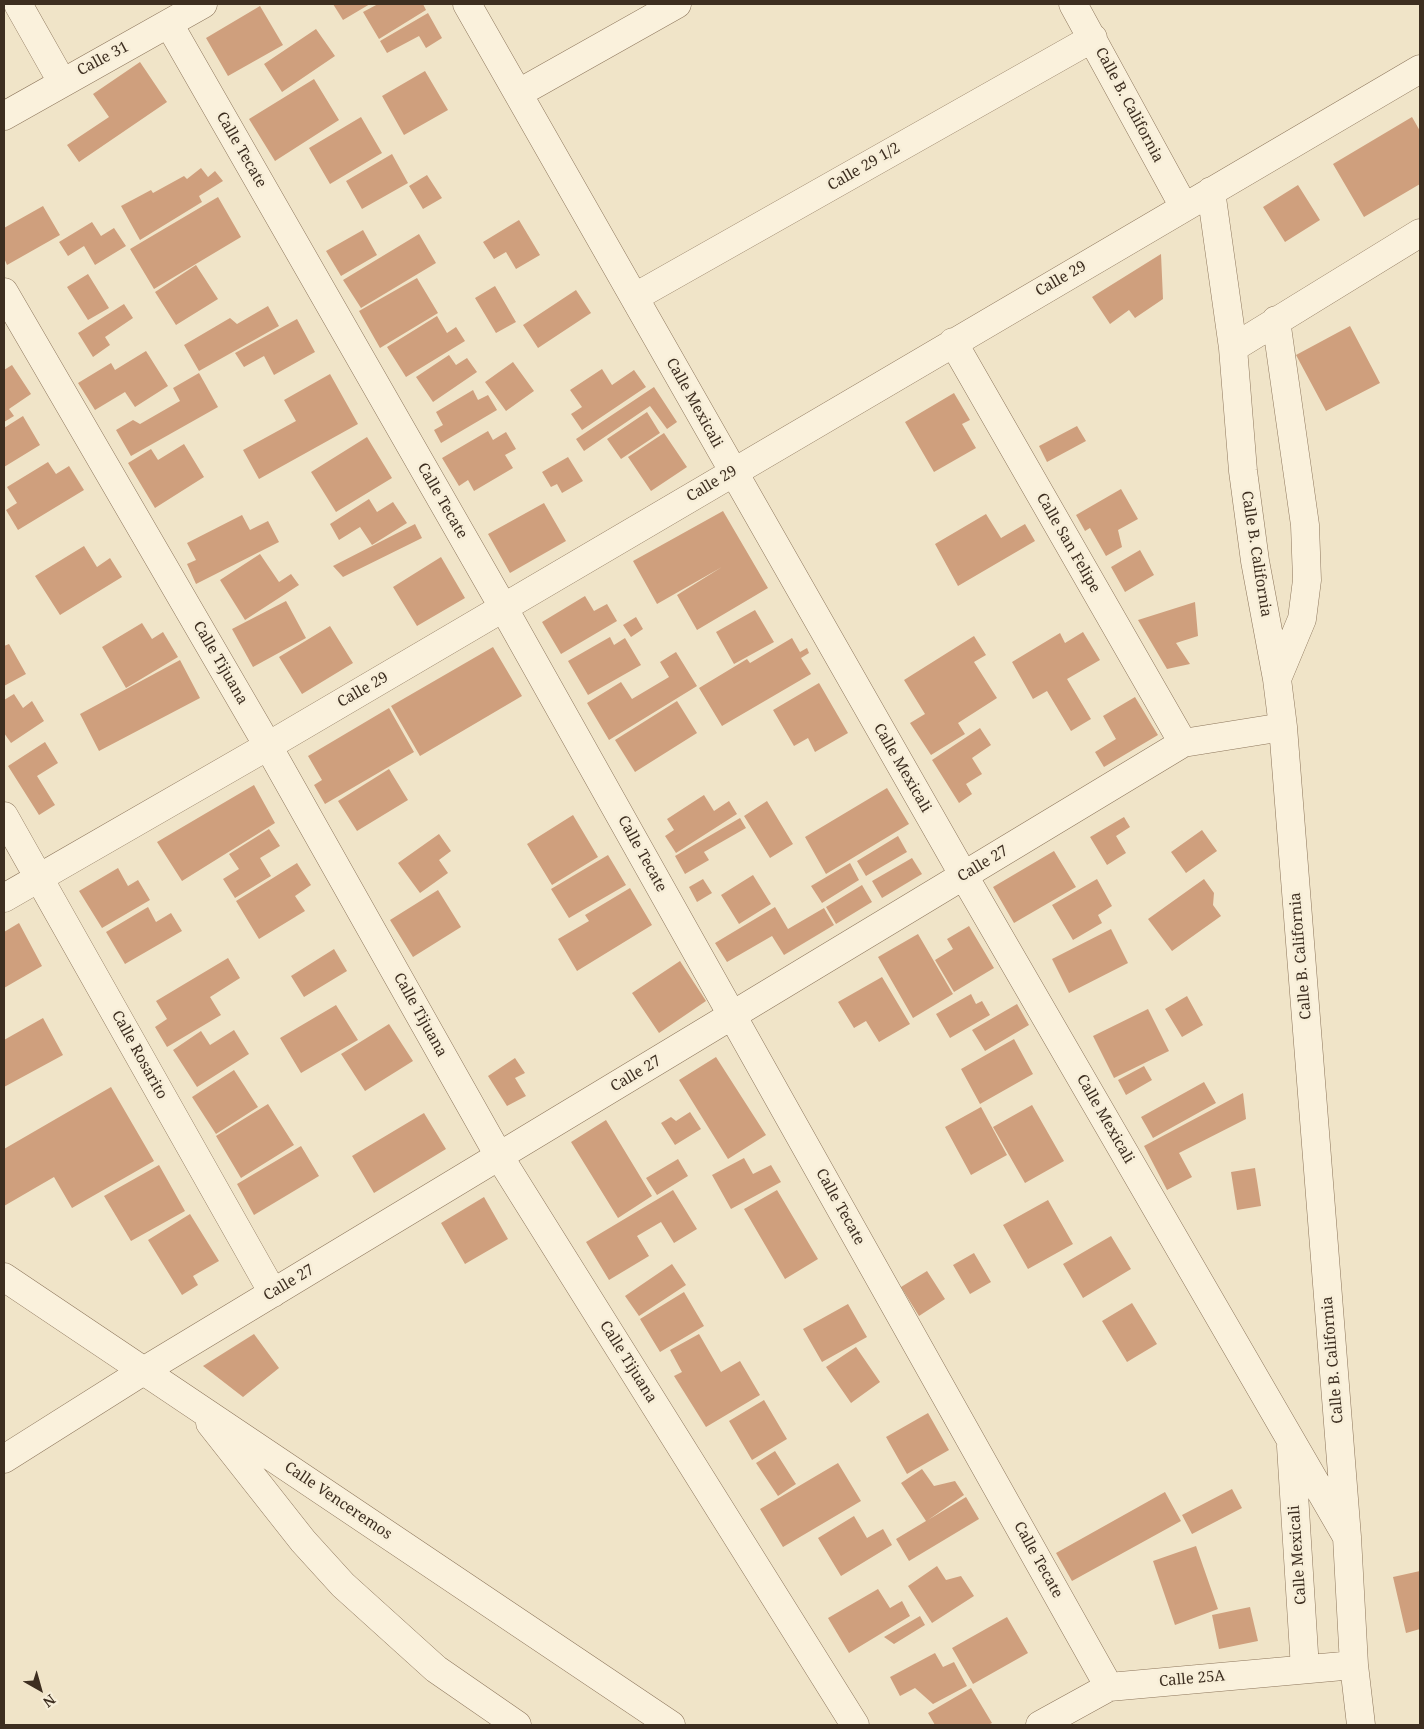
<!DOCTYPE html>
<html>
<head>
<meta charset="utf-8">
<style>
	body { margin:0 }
	#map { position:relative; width:1424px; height:1729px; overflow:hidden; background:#f0e4c8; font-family:"Noto Serif",serif }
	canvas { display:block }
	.frame { position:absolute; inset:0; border:5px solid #3d2e20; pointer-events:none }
	.north { position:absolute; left:15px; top:1664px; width:50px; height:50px; -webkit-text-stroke:4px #f7eed8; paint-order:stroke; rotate:142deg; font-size:14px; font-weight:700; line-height:20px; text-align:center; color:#3d2e20 }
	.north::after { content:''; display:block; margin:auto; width:18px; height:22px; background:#3d2e20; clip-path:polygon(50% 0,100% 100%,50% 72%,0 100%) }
</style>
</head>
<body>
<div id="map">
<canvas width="1424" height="1729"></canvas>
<div class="frame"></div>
<div class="north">N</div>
</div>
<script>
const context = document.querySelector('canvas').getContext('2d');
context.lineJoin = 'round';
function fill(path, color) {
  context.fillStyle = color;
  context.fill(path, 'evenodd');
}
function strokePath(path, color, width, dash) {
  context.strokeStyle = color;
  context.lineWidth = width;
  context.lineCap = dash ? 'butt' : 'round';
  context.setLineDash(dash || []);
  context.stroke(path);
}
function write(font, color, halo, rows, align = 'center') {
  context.font = font + ' "Noto Serif",serif';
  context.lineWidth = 5;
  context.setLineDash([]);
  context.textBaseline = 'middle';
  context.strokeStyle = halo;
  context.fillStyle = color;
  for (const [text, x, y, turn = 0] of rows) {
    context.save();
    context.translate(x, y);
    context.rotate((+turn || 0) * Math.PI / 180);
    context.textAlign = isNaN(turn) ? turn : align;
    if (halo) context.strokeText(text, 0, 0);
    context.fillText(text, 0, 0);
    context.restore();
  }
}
const building = new Path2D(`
	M333,4h37l-27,16z
	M378,4h45l3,6 -47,29 -16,-27z
	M260,6l23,39 -55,31 -22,-38z
	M428,13l14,25 -16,10 -7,-12 -32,17 -7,-12z
	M316,29l19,27 -53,36 -18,-28z
	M140,62l27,40 -88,60 -12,-17 42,-28 -16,-23z
	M425,71l23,39 -44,25 -22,-39z
	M314,79l25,41 -64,41 -26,-42z
	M361,117l21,36 -52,31 -21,-36z
	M1412,117l8,14v53l-56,33 -31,-53z
	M392,154l16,29 -46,26 -16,-28z
	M201,168l7,9 7,-6 8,10 -24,15 3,6 -62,38 -19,-34 30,-16 2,3 31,-17 3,3z
	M427,175l15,23 -19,11 -14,-23z
	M1298,185l22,35 -35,22 -22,-35z
	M218,197l23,40 -87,52 -24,-40z
	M43,206l17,29 -53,30 -3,-7v-30z
	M519,220l21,35 -24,14 -10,-17 -12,7 -11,-17z
	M92,222l9,14 13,-8 12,18 -31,19 -11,-19 -16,10 -9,-14z
	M363,230l14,25 -36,21 -15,-25z
	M419,234l17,29 -75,45 -18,-28z
	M1161,254l2,45 -28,19 -6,-8 -19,14 -18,-27z
	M196,265l22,34 -42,26 -21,-33z
	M88,274l21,34 -21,12 -21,-33z
	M417,278l21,35 -58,35 -21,-37z
	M495,286l21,36 -20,11 -21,-35z
	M576,290l15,23 -53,35 -15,-23z
	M124,304l9,14 -28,19 5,8 -17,12 -15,-24z
	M268,306l11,20 -80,45 -15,-26 46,-27 7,6z
	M437,316l10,17 9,-6 9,14 -59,36 -19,-30z
	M297,319l18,33 -41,23 -10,-19 -20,11 -9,-14z
	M1350,326l30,57 -54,28 -30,-56z
	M146,351l22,35 -33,21 -10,-15 -30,18 -17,-27 33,-20 4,7z
	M449,355l7,10 11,-7 10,14 -44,30 -17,-25z
	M513,362l21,29 -28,20 -21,-29z
	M12,365l19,29 -22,15 5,7 -10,6v-52z
	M602,369l10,16 22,-15 12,17 -64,43 -11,-16 11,-7 -12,-17z
	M199,373l19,34 -87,49 -15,-26 17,-10 7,4 40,-23 -7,-13z
	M330,374l28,50 -99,55 -16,-29 53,-29 -12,-21z
	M654,387l23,35 -10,7 -17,-23 -66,45 -8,-12z
	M473,390l5,10 10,-5 9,15 -56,33 -7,-13 9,-5 -7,-13z
	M954,393l16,27 -8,4 14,24 -42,24 -29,-50z
	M647,412l13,21 -39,26 -14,-20z
	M23,416l17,29 -36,22v-39z
	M1077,426l9,15 -39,21 -8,-16z
	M488,431l5,9 13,-8 10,17 -11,6 8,13 -39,23 -6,-11 -9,6 -17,-28z
	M664,433l23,34 -36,24 -23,-34z
	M367,437l25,41 -56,34 -25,-40z
	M184,444l20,33 -49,31 -27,-45 23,-14 7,11z
	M568,457l15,24 -21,12 -5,-9 -6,3 -9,-15z
	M48,462l8,12 13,-8 15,24 -66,40 -12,-20 11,-7 -10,-16z
	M1121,489l17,30 -20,11 4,17 -16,9 -16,-28 -5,3 -9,-16z
	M369,499l8,13 16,-10 14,21 -35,22 -12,-18 -21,13 -9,-16z
	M544,503l22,38 -56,32 -22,-39z
	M723,511l45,77 -71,42 -20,-35 45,-28 -65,37 -24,-43z
	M986,514l15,24 24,-14 10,17 -77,45 -23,-42z
	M242,515l8,15 18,-9 11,21 -83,42 -9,-20 9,-4 -9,-17z
	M415,524l7,14 -79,39 -10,-11z
	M84,546l13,21 13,-9 12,19 -62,38 -25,-39z
	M1140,550l14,25 -29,17 -14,-25z
	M260,554l19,28 12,-8 8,11 -54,35 -25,-40z
	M441,557l24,41 -48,28 -24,-39z
	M585,596l9,15 13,-7 10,17 -56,33 -19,-32z
	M286,601l20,37 -53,29 -21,-38z
	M1195,602l3,34 -22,7 14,21 -23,5 -29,-49z
	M755,610l19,32 -40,22 -18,-32z
	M636,617l7,12 -12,8 -8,-12z
	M142,623l10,16 11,-7 15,25 -52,31 -24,-41z
	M330,626l23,37 -51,31 -23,-37z
	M1083,632l17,28 -33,19 24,40 -20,12 -24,-40 -14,8 -21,-37 48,-29 5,10z
	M974,636l12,19 -12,7 23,36 -39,25 7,11 -34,21 -21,-32 15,-9 -21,-34z
	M610,637l4,8 11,-7 16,27 -53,30 -20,-34z
	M792,638l8,14 7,-4 2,5 -8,5 10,16 -89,52 -23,-38 48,-29 3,4z
	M9,644l17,30 -22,12v-40z
	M493,647l29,49 -102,60 -29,-50z
	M676,652l21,34 -88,54 -22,-37 34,-21 11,17 37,-22 -9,-15z
	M180,660l20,38 -101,53 -19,-37z
	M819,683l29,50 -33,19 -7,-14 -14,8 -21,-36z
	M14,694l9,14 9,-7 12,20 -33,22 -7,-10v-33z
	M1135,697l23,38 -54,32 -9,-15 21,-13 -13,-23z
	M677,701l20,32 -62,39 -20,-32z
	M389,708l25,44 -89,52 -11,-19 8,-5 -14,-24z
	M980,728l11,17 -19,13 10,16 -16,10 6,10 -13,9 -27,-43z
	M45,742l13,21 -21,13 18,29 -16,10 -31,-49z
	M389,769l19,31 -51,31 -19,-30z
	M254,785l21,38 -93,58 -25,-39z
	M887,788l22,36 -83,50 -21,-37z
	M704,795l10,16 15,-10 8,13 -61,39 -11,-17 9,-6 -7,-11z
	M767,801l26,43 -23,14 -26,-42z
	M573,815l25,42 -46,28 -25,-41z
	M1124,817l6,10 -14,9 10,17 -19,12 -17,-28z
	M740,818l6,10 -42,24 5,8 -24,14 -10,-18z
	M269,829l11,17 -20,12 11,18 -36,22 -12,-19 16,-10 -10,-15z
	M1202,830l15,21 -31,22 -15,-21z
	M439,834l12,17 -12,9 9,13 -28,20 -22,-30z
	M898,836l9,16 -41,24 -9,-15z
	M1054,851l22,36 -62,36 -21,-36z
	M608,855l18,30 -57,33 -18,-29z
	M912,858l10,16 -40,24 -10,-17z
	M297,863l14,22 -16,11 10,15 -46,28 -23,-38z
	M850,863l9,17 -37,23 -11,-17z
	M118,868l10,18 10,-6 12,20 -48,28 -23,-37z
	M753,875l18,29 -32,20 -18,-29z
	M703,879l9,14 -15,9 -8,-15z
	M1097,879l15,27 -14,9 4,8 -29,17 -21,-35z
	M1204,879l10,14 -1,12 8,11 -49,35 -24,-32z
	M862,885l10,17 -36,22 -10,-17z
	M630,888l22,37 -75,46 -19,-32 31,-18 -4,-6z
	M438,890l23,37 -48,30 -23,-37z
	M148,907l8,15 15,-9 11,18 -57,33 -19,-32z
	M775,907l13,22 36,-21 10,17 -50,30 -12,-19 -45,26 -12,-19z
	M19,923l23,43 -38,22v-56z
	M969,926l25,42 -40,24 -19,-32 18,-11 -6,-10z
	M1111,929l17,34 -59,30 -17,-34z
	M918,934l35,60 -40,24 -35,-61z
	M334,949l13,22 -43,26 -13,-21z
	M228,958l12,20 -30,19 11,18 -54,32 -12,-20 12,-8 -11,-18z
	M680,961l26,40 -47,32 -27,-40z
	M882,977l28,47 -31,18 -13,-21 -12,7 -16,-26z
	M971,994l5,10 6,-3 8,14 -40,23 -14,-24z
	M1187,996l16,29 -21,12 -17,-28z
	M1017,1004l12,21 -44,26 -13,-21z
	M336,1005l22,35 -57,33 -21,-35z
	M1148,1009l21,42 -55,27 -21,-42z
	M43,1018l20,37 -59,32v-47z
	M389,1024l24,37 -48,30 -24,-37z
	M234,1030l15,24 -52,33 -24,-37 28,-19 9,14z
	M1014,1039l19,35 -53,30 -19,-35z
	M716,1057l50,78 -38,24 -49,-79z
	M515,1058l10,15 -10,5 11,18 -19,10 -19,-30z
	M1144,1066l8,14 -26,15 -8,-15z
	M234,1070l24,37 -42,27 -24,-37z
	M1204,1082l12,21 -63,35 -12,-21z
	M111,1087l43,74 -82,47 -18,-31 -50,29v-57z
	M1243,1093l3,26 -67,34 13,24 -25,13 -23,-44z
	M268,1104l26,41 -53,33 -25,-42z
	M1032,1105l32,56 -39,22 -32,-56z
	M981,1107l26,48 -36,20 -26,-48z
	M690,1112l11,17 -26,16 -14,-22 10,-6 5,4z
	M424,1113l22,36 -72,44 -22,-37z
	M606,1120l46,76 -34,22 -47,-76z
	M301,1146l18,30 -65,39 -17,-31z
	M744,1158l9,16 18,-9 10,17 -50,27 -19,-34z
	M678,1159l10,17 -31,19 -11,-17z
	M159,1165l26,46 -54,30 -27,-45z
	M1255,1168l6,38 -24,4 -6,-38z
	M673,1190l24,39 -23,14 -13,-21 -24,14 12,20 -40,24 -23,-38z
	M777,1190l41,69 -33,20 -41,-70z
	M484,1197l24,42 -43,25 -24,-41z
	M1048,1200l25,44 -45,25 -25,-44z
	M190,1214l29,47 -26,15 5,9 -16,10 -34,-55z
	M1111,1236l20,33 -48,29 -20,-34z
	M974,1253l17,29 -21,12 -17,-29z
	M672,1264l14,21 -47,31 -14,-20z
	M927,1271l18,28 -26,17 -18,-29z
	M684,1292l20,34 -44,26 -20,-33z
	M1132,1303l25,41 -30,18 -25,-41z
	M848,1304l19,33 -45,25 -19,-33z
	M254,1334l25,34 -36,29 -40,-31z
	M699,1334l22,38 19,-11 20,34 -54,32 -32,-51 8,-4 -12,-22z
	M856,1347l24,35 -29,21 -25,-36z
	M764,1400l23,39 -35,21 -23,-39z
	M928,1413l21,37 -42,24 -21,-37z
	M775,1451l21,33 -18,12 -22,-33z
	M838,1463l23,38 -78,46 -23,-38z
	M922,1469l12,17 21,-5 9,14 -36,25 38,-23 13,22 -70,42 -13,-22 30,-18 -25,-38z
	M1232,1489l10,19 -50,26 -10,-19z
	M1165,1492l16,29 -109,60 -16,-28z
	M854,1516l13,22 16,-9 9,16 -51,31 -23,-38z
	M1196,1546l22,63 -43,16 -22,-64z
	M937,1566l9,14 15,-4 13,20 -42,27 -24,-37z
	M1420,1571v58l-14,4 -13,-56z
	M878,1589l12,19 12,-7 8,15 -61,37 -21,-35z
	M1250,1607l8,34 -39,8 -7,-34z
	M920,1616l5,9 -31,19 -10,-7z
	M1007,1617l21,36 -55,31 -21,-36z
	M935,1653l8,14 11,-5 13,24 -34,18 -18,-16 -15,8 -10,-19z
	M971,1688l21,35 -4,2h-53l-7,-12z`);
const minor = new Path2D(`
	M18,4l44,78
	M467,4l497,872 383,661
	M1073,4l111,203
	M169,24l334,583 606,1080
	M519,93l158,-89
	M4,116l199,-112
	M1211,191l22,157 10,123 12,90 22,118 6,48 64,810 7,128 7,60
	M4,292l264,454 231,410 356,569
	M635,297l458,-259
	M1276,320l29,205 2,55 -5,39 -25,60
	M953,342l230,401
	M1233,348l187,-115
	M4,816l269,477
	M4,898l264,-152 1152,-677
	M4,1277l667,448
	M210,1423l93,118 40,44 93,84 81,56
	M1291,1446l14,223
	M4,1459l141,-89 1038,-627 100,-16
	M1040,1725l69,-38 245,-22`);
const streetNames = [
	["Calle 31",103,59,-28],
	["Calle B. California",1129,105,62],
	["Calle Tecate",241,150,60],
	["Calle 29 1/2",864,167,-30],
	["Calle 29",1061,279,-30],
	["Calle Mexicali",694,403,61],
	["Calle 29",712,484,-31],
	["Calle Tecate",442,501,60],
	["Calle San Felipe",1068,543,60],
	["Calle B. California",1256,554,81],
	["Calle Tijuana",220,663,60],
	["Calle 29",363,690,-30],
	["Calle Mexicali",902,768,60],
	["Calle Tecate",642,854,61],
	["Calle 27",983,864,-31],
	["Calle B. California",1301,956,-95],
	["Calle Tijuana",420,1015,61],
	["Calle Rosarito",139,1055,61],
	["Calle 27",636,1074,-31],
	["Calle Mexicali",1105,1119,60],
	["Calle Tecate",840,1207,61],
	["Calle 27",289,1283,-31],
	["Calle B. California",1333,1360,-95],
	["Calle Tijuana",628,1362,58],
	["Calle Venceremos",338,1501,34],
	["Calle Mexicali",1298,1555,-94],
	["Calle Tecate",1038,1560,61],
	["Calle 25A",1192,1679,-5]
];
fill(building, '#cf9f7d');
strokePath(minor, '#8d765c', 29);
strokePath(minor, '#faf1dc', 28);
write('15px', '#3d2e20', '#f7eed8', streetNames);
</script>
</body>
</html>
